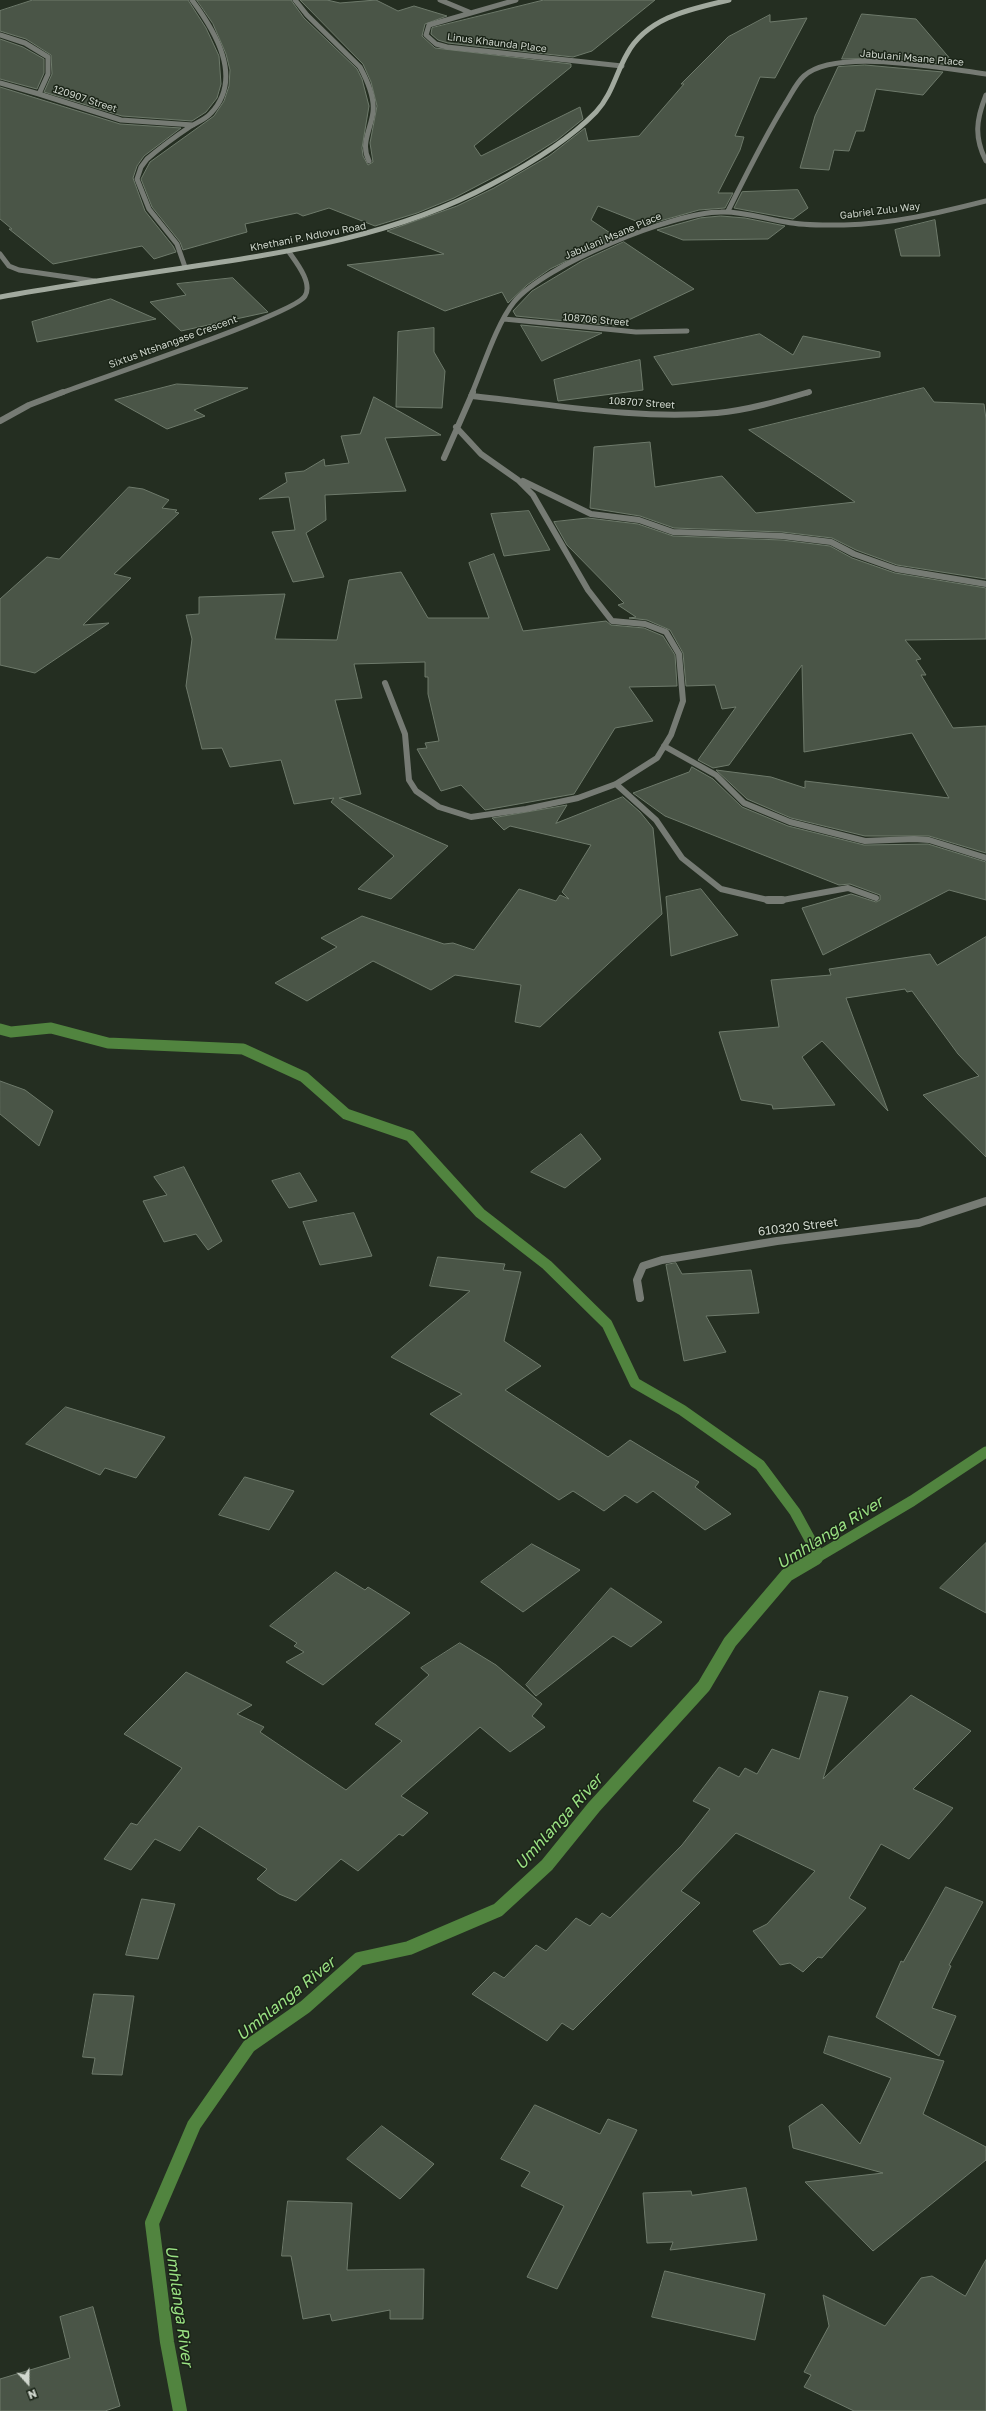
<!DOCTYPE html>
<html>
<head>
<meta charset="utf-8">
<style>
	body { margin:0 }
	#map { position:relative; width:986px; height:2411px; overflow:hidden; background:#242e21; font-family:"Golos Text",sans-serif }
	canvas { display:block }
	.north { position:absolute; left:8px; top:2363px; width:40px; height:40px; -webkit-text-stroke:3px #1a2417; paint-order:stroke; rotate:159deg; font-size:11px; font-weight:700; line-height:16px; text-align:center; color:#d0d7ce }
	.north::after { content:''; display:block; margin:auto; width:14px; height:18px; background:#d0d7ce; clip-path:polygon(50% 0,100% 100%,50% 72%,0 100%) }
</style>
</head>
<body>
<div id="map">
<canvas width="986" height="2411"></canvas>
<div class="north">N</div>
</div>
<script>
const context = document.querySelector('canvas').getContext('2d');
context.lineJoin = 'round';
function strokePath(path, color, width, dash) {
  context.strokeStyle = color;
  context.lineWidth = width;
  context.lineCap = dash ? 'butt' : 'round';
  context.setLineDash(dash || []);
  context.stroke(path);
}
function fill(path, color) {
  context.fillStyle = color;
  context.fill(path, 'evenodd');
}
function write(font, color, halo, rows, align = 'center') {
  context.font = font + ' "Golos Text",sans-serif';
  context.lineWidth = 3;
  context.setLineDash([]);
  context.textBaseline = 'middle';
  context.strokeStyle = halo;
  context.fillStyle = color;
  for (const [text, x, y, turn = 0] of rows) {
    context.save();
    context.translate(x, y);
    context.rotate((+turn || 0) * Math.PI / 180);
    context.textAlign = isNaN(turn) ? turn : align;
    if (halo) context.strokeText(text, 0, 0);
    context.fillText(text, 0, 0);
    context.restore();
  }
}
const streamFar1 = new Path2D(`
	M0,1029l11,3 40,-4 57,15 135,6 61,28 42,37 64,22 70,77 67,52 60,59 28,59 47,27 78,55 35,47 24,44
	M814,1559l98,-58 74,-49`);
const stream = new Path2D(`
	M180,2411l-13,-69 -15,-119 42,-98 55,-79 56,-39 54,-48 50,-11 89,-38 49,-45 47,-58 110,-121 26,-44 57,-67 29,-17`);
const building = new Path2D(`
	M33,0h155l18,28 13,28 2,28 -4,14 -11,14 -14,9 -70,-5 -78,-24 8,-18 -1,-19 -25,-16 -26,-8v-20z
	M197,0h94l13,18 53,51 5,10 7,27 -7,42 1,8 5,9 5,-3 -3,-19 7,-37 -6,-24 -8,-18 -63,-64h27l13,3 36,-3 22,11 16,-5 33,10 -22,8 -3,12 13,12 136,16v3l-97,79 7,10 99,-49 3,12 -26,21 -40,25 -63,33 -37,15 -42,13 -46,-18 -26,8 -6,-3 -52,11 2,8 -64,18 -3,-8 -28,-35 -11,-28 9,-17 64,-46 10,-15 5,-15 1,-16 -4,-16 -13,-30z
	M544,0h111l-63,51 -19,6 -125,-14 -10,-3 -7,-6 1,-6z
	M862,14l54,5 36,42 -3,4 -57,-7 -50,1z
	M770,15v7l37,-4 -32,60 -15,-1 -25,59 9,1 -4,13 -22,43h15l-8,15 -26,2 -53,15 -48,-19 -7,14 25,17 -66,32 -23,16 -19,18 -6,-11 -57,19 -98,-46 97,-11 -57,-23 70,-25 37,-18 55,-32 36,-28 3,13 51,-5 45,-52h-3l47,-47z
	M0,39l23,8 21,12v14l-7,16 -37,-10z
	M865,65l78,7 -20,23 -47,-6 -12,42h-8l-7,20 -15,-1 -5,20 -29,-2 15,-52 23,-49z
	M0,87l120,37 61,4 -37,28 -7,10 -4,12 12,33 28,35 3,6 -22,7 -12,-13 -89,18 -44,-35h3l-12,-10z
	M798,190l10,18 -15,11 -59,-11 8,-16z
	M721,216l24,2 40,8 -17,13 -85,1 -26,-10 43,-12z
	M935,220l5,36h-39l-6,-26z
	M624,242l70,47 -78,37 -100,-10 -3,-5 19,-20 50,-30z
	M233,278l35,34 -87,19 -31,-29 36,-7 -9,-11z
	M111,299l45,20 -119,23 -5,-20z
	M521,325l81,8 -60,28z
	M434,328v24l11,19 -3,37 -46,-1 2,-75z
	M760,334l33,21 10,-19 77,16v5l-208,28 -18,-28z
	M640,360l3,30 -85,11 -4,-21z
	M177,384l71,4 -54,22 11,6 -38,13 -52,-29z
	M924,388l10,14 50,2 2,15v160l-89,-14 -41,-15 -24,-12 -50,-6 -108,-4 -34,-12 -50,-8 4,-61 56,-5 5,45 67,-11 34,37 99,-11 -106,-72z
	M374,397l67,38 -56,3 21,53 -81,4 1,25 -20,13 18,44 -31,5 -21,-50 23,-2 -6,-33 -30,2 28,-17 -2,-9 19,-2 20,-12 1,7 24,-3 -8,-27 19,-2z
	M129,487l14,2 26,11 -7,8 15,2 -2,2 4,1 -65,61 17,4 -48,47 26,-2 -74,50 -35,-8v-66l47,-42 12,2z
	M529,511l21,39 -46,6 -13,-42z
	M588,518l50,6 35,12 109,4 48,6 22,12 43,15 91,15v51l-81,1 16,19 -5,1 10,15h-5l32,53 33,-2v127l-57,-17h-64l-74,-18 -44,-19 -31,-29 55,7 34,11v-7l144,17 -37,-65 -108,19 -2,-87 -73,100 -16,3 -15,-8 38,-53 -14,2 -7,-24 -29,1 -3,-33 -13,-23 -23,-10 -18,-2 7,-1 -18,-12 6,-2 -57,-58 -13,-23z
	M494,554l29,77 83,-10 5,4 33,3 19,8 12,19 2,31 -48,1 24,34 -38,7 -41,66 -89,16 -24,-25 -20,6 -24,-42 10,-1 -2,-5 14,-2 -11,-47v-17h-3v-15l-71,2 8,34 -27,2 26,94 -22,4 109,48 -57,53 -33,-10 36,-33 -63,-54 3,-4 -40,6 -13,-44 -51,7 -8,-19 -20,1 -16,-63 6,-47 -6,-24 13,-1v-17l86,-3 -10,45 62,1 12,-60 52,-8 27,46h61l-20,-55z
	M692,767l21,12 29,28 46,19 76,19 64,-1 58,18v38l-37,-10 -126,65 -21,-47 49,-14 25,8 4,-2v-5l-30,-11 -11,1 -174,-69 -32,-23 56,-21z
	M623,797l17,15 13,16 9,86 -122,113 -25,-5 6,-37 -66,-10 -24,15 -58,-29 -66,40 -32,-18 62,-36 -16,-9 41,-22 82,28 9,-1 21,7 45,-61 37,12 4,-6 9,4 -7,-7 29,-47 -81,-19 -6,4 -12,-12 75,-13 -11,18z
	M701,889l37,46 -67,21 -5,-59z
	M986,937v220l-63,-62 56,-19 -21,-22 -46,-63 -5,1 -2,-3 -59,9 42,113 -66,-70 -20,16 33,48 -62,4 -1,-4 -31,-5 -22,-68 60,-5 -8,-47 60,-5 -2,-6 101,-15 7,11z
	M0,1081l25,9 28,21 -14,35 -39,-32z
	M581,1134l20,25 -36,29 -34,-16z
	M184,1167l38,74 -14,9 -12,-16 -32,8 -21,-41 24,-6 -13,-18z
	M300,1173l17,28 -28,7 -17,-27z
	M354,1213l18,43 -52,9 -17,-43z
	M438,1257l67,7 -2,6 18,2 -17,69 37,25 -36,24 103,67 22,-17 69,42 -4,5 36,27 -26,16 -52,-39 -16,12 -12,-8 -21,16 -31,-20 -14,9 -129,-86 32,-20 -71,-37 79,-66 -40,-5z
	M676,1263l6,11 69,-4 8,43 -53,3 20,36 -42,9 -18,-96z
	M66,1407l99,30 -29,41 -31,-10 -5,7 -74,-31z
	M245,1477l49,14 -25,39 -50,-15z
	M986,1543v70l-46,-25z
	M532,1544l48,26 -57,42 -42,-30z
	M336,1572l29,18 3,-3 42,26 -87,72 -37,-23 18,-10 -10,-6 3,-3 -27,-17z
	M611,1588l51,34 -31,25 -18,-11 -77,60 -10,-11z
	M460,1643l36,22 46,39 -10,12 13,11 -35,25 -30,-25 -79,69 27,17 -25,23 -4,-2 -41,37 -17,-12 -45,42 -17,-7 -22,-15 10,-10 -68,-43 -19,25 -25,-12 -24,31 -27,-11 27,-36 6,2 45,-57 -58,-34 62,-62 66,33 -15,9 27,13 -4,5 86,58 56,-49 -27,-17 54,-49 -8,-7z
	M820,1691l28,6 -25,82 88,-84 60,36 -58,58 40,19 -44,51 -28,-15 -32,54 17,10 -44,50 -4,-1 -15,15 -13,-9 -10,2 -27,-34 14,-7 48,-53 -79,-38 -55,58 19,12 -127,127 -11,-7 -15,18 -75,-47 22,-22 10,6 32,-33 10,6 30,-33 14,8 12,-13 8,5 72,-73 28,-36 -17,-8 26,-34 20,10 6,-9 12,6 15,-25 27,10z
	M946,1887l37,15 -34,63 2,1 -19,42 24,8 -17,40 -63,-39 25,-56 2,1z
	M142,1899l33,5 -17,55 -32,-4z
	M94,1994l40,2 -12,79 -30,-1 3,-16 -12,-1z
	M829,2036l115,25 -21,53 63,33v13l-113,91 -68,-69 78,-9 -90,-25 -4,-22 33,-22 38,40 31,-66 -67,-25z
	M535,2105l65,29 8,-15 29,11 -80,159 -30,-12 37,-71 -43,-20 9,-14 -29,-13z
	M382,2126l52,38 -34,35 -53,-40z
	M746,2188l11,52 -87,10 3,-8 -26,1 -4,-50 48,-2 1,4z
	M288,2201l64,2 -5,67 77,-1 -1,50h-33v-9l-58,11 -2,-7 -27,5 -12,-63h-9z
	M986,2260v151h-132l-50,-24 7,-12 -7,-3 25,-46 -6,-31 62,31 36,-48 11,-2 33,20z
	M665,2271l100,23 -10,46 -103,-23z
	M93,2307l27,99 -15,5h-105v-32l70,-21 -10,-41z`);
const streetFar2 = new Path2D(`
	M295,0l12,15 53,52c7,13 15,30 13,45 -2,17 -13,32 -4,49
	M440,0l29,12
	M516,0l-87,25 -3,10 10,9 11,3 175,19
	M0,35l25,8 23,14v17l-9,20 82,26 72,5
	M0,83l39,11
	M986,95c-10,25 -12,42 0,66
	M728,211c18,-36 36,-73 57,-107 6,-9 11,-21 19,-28 32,-29 141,-7 182,-2
	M0,254l9,12 10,4 76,11
	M185,267l-8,-23 -28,-35 -12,-30 4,-12 6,-8c14,-12 29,-23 44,-33 7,-4 15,-7 20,-13 33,-35 4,-82 -19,-113
	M504,319l132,13 51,-1
	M61,393c33,-13 234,-79 244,-97 8,-13 -9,-34 -16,-44
	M472,393c11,-26 25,-70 42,-91 30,-37 159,-90 207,-90 22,-1 44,7 65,10 19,4 39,3 58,3 48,-1 95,-12 142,-24
	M807,393l2,-1`);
const streetFar1 = new Path2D(`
	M471,396c81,8 164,24 246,17 31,-3 62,-12 92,-21
	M0,421l29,-16 34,-13
	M444,458l29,-66
	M523,481l68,33 48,6 34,12 109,4 49,6 23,12 42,15 90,15
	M385,683l20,51 4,46 7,11 23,16 32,10 55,-8 52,-11 38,-14 41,-26 14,-23 12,-34 -4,-47 -13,-22 -21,-8 -33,-3 -24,-31 -55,-95 -15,-15 -37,-26 -25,-27
	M664,746l52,29 28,28 46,19 75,19 49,-2 15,1 57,18
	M616,784l40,36 26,38 39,31 51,12
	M777,901l71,-13 28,10`);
const street = new Path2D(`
	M768,900h14
	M640,1298l-3,-18 6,-14 19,-6 115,-19 142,-18 67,-22`);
const secondary = new Path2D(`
	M0,297c61,-11 122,-20 183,-29 106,-16 213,-32 309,-84 36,-19 75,-42 104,-72 16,-17 20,-39 31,-58 20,-37 64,-45 102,-54`);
const farStreetnames = [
	["Linus Khaunda Place",497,43,7],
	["Jabulani Msane Place",912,58,5],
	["120907 Street",85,99,18],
	["Gabriel Zulu Way",880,211,-7],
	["Jabulani Msane Place",613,236,-23],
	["Khethani P. Ndlovu Road",308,237,-11],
	["108706 Street",596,320,5],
	["Sixtus Ntshangase Crescent",173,342,-20],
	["108707 Street",642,403,4]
];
const streetNames = [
	["610320 Street",798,1227,-7]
];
const nearWaternames = [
	["Umhlanga River",830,1533,-32],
	["Umhlanga River",559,1822,-48],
	["Umhlanga River",286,1999,-39],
	["Umhlanga River",179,2306,82]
];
strokePath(streamFar1, '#51843f', 11);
strokePath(stream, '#51843f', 14);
fill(building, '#4a5547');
strokePath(building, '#6e7a6b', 1);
strokePath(streetFar2, '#767b74', 5);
strokePath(streetFar1, '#767b74', 6);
strokePath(street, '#767b74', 8);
strokePath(secondary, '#a1a99e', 5);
write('10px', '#d0d7ce', '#1a2417', farStreetnames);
write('12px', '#d0d7ce', '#1a2417', streetNames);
write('italic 16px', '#9ae183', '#1a2417', nearWaternames);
</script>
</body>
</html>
